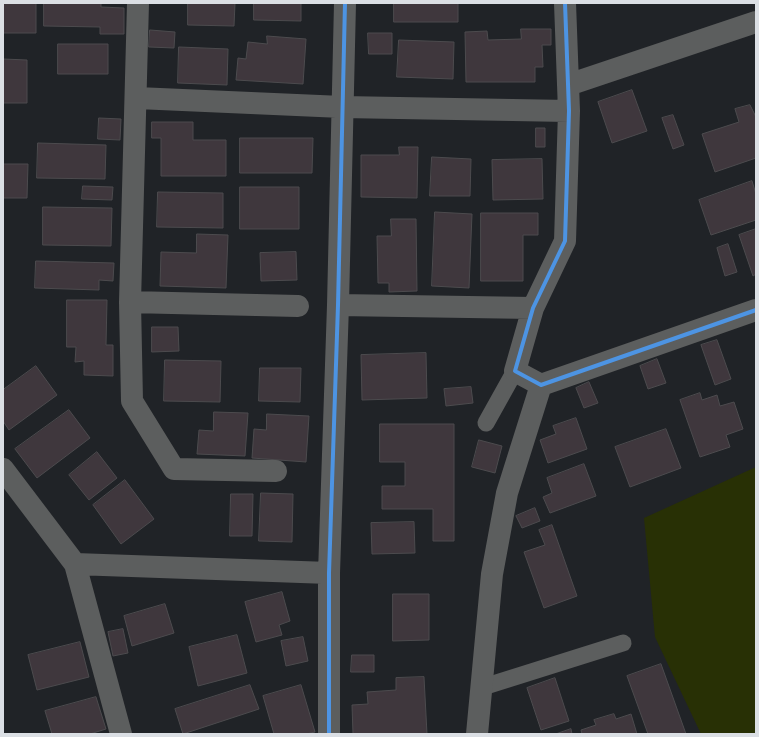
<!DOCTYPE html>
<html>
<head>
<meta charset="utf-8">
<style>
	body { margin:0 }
	#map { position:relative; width:759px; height:737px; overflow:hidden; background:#202327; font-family:Signika,sans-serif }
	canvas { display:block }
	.frame { position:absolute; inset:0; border:4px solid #dbdfe4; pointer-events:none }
</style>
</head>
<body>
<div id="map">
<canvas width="759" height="737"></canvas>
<div class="frame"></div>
</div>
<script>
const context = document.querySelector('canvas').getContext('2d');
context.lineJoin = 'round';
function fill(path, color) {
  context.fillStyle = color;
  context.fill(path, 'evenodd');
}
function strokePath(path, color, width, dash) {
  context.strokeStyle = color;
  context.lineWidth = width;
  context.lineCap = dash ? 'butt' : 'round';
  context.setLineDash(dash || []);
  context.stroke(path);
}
const green = new Path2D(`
	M756,467v266l-55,1 -46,-97 -11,-119z`);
const building = new Path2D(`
	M3,3h33v30h-33z
	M44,3h57v4l23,1v26h-24v-7l-56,-1z
	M188,3h47l-1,23 -46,-1z
	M254,3h47v18l-47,-1z
	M394,3h64v19h-64z
	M521,29h30v16h-9l1,22h-8v15h-69l-1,-50 22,-1 1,9 33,-1z
	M150,30l25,2 -1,16 -25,-1z
	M368,33h24v21h-23z
	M267,36l39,3 -3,45 -67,-4 2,-22 8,1 2,-17 19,2z
	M399,40l55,2 -1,37 -56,-2z
	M58,44h50v30h-50z
	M179,47l49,2 -1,36 -49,-2z
	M3,59l24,1v43h-24z
	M632,90l15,41 -35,12 -14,-41z
	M750,105l6,12v41l-41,14 -13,-38 37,-12 -4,-13z
	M673,115l11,30 -11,4 -11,-31z
	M99,118l22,1 -1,21 -22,-1z
	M152,122h41v18h33v36h-65v-38h-9z
	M536,128h9v19h-9z
	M240,138h73l-1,35h-72z
	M38,143l68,2 -1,34 -68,-1z
	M399,147h19l-1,51 -56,-1v-42h38z
	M432,157l39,2 -1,37h-40z
	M542,159l1,40 -50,1 -1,-40z
	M3,164h25l-1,34h-24z
	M752,181l4,13v26l-45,15 -12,-35z
	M83,186l30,1 -1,13 -30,-1z
	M240,187h59v42h-59z
	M158,192l65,1v35l-66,-1z
	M43,207l69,1 -1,38 -68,-1z
	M435,212l37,2 -3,74 -37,-2z
	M481,213h57v22h-15v46h-42z
	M391,219h25l1,72 -28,1v-9h-11l-1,-47h14z
	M756,229v45l-3,2 -14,-41z
	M197,234l31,1 -2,53 -66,-2 1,-34 35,1z
	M728,244l9,28 -12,4 -8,-28z
	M296,252l1,28 -36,1 -1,-28z
	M36,261l78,2 -1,18 -14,-1v10l-64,-2z
	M67,300h40l-1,45h7v31l-29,-1v-14l-9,1 1,-15h-9z
	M152,327h26l1,24 -27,1z
	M717,340l14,39 -16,6 -14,-40z
	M426,353l1,45 -65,2 -1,-45z
	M657,359l9,24 -18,6 -8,-23z
	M165,360l56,1 -1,41 -56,-1z
	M36,366l21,29 -48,35 -6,-9v-31z
	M260,368h41l-1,34 -41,-1z
	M589,382l9,21 -14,5 -8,-20z
	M471,387l2,16 -27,3 -2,-17z
	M700,393l2,7 15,-5 3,11 14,-4 9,27 -17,6 4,12 -30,10 -20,-57z
	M69,410l21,28 -53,40 -22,-29z
	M214,412l34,1 -3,43 -48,-2 2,-24 14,1z
	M267,414l42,2 -3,46 -54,-4 2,-29 12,1z
	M576,418l11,31 -39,14 -8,-23 16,-6 -3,-8z
	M380,424h74v117h-21v-32h-51v-23h23v-24h-25z
	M666,429l15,39 -51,19 -15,-40z
	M479,440l23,6 -7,27 -23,-6z
	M97,452l20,26 -28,22 -20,-25z
	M584,464l12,32 -46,17 -7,-16 9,-4 -5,-15z
	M125,480l29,39 -33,25 -28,-39z
	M261,493l32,1 -1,48 -33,-1z
	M231,494h22l-1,42h-22z
	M535,508l5,13 -18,7 -6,-12z
	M414,522l1,31 -43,1 -1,-31z
	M552,525l25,71 -33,12 -20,-56 21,-7 -6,-15z
	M282,592l8,29 -11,4 3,10 -26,7 -11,-40z
	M393,594h36v46l-36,1z
	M165,604l9,29 -42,13 -8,-30z
	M123,629l5,24 -15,3 -5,-24z
	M237,635l10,38 -49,13 -9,-39z
	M303,637l5,24 -22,5 -5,-25z
	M80,642l9,35 -52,13 -9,-35z
	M352,655h22v17h-23z
	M661,664l25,70h-38l-21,-58z
	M424,677l3,57h-74l-1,-29 16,-1 -1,-12 29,-2v-12z
	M555,678l14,43 -28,9 -14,-42z
	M250,685l9,24 -76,25 -8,-25z
	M301,685l14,47 -9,2h-32l-11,-38z
	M96,697l10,32 -16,5h-38l-7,-23z
	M614,714l2,5 15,-5 6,20h-55l-1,-4 15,-5 -2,-5z
	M571,729l1,5h-16z`);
const service = new Path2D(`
	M486,423l29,-52
	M480,688l143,-45`);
const minor = new Path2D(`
	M138,3l-8,299 2,99 42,68 102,2
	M565,3l4,108 -4,130 -32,67 -18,63 26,14 215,-75
	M568,85l188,-63
	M137,98l205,9 227,4
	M130,302l168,4
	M338,305l195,3
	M3,469l72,95 46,170
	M75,564l254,9
	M329,734v-161l9,-268 7,-302
	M477,734l15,-160 15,-81 34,-108`);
const cycleway = new Path2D(`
	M565,3l4,108 -4,130 -32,67 -18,63 26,14 215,-75
	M329,734v-161l9,-268 7,-302`);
fill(green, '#283005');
fill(building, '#3f373d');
strokePath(building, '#4c4b4e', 1);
strokePath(service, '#5c5e5e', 17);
strokePath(minor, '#5c5e5e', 22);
strokePath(cycleway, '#4d94e3', 4);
</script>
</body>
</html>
